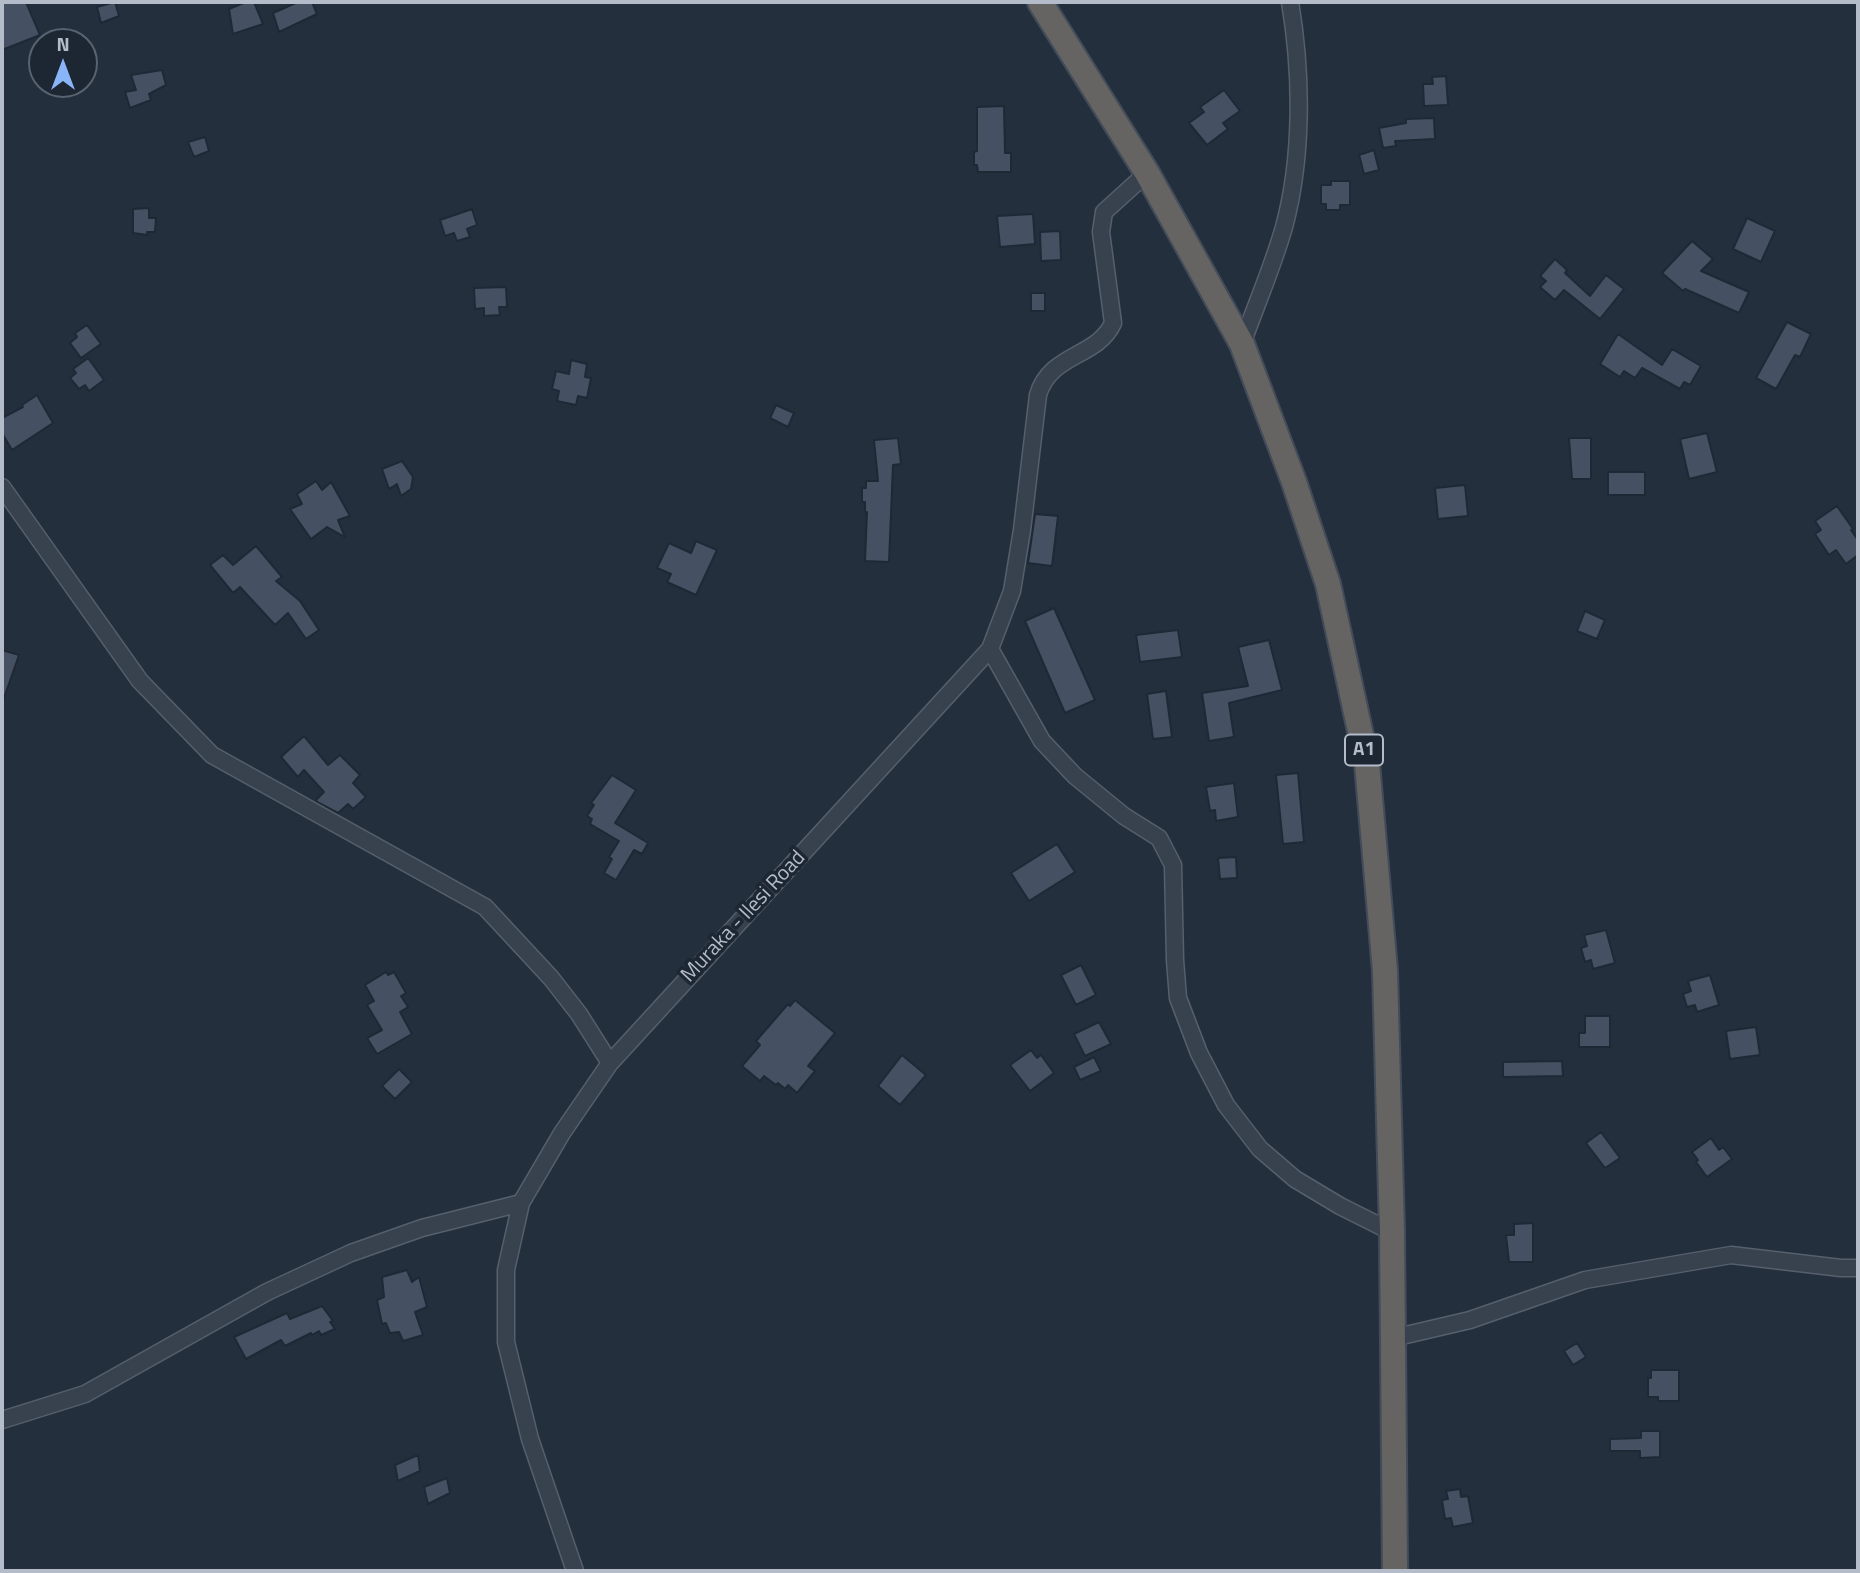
<!DOCTYPE html>
<html>
<head>
<meta charset="utf-8">
<style>
	body { margin:0 }
	#map { position:relative; width:1860px; height:1573px; overflow:hidden; background:#242f3e; font-family:"Titillium Web",sans-serif }
	canvas { display:block }
	.frame { position:absolute; inset:0; border:4px solid #b4bcc9; pointer-events:none }
	.north { position:absolute; left:28px; top:28px; width:70px; height:70px; box-sizing:border-box; background:#1d2633; border:2px solid #59626f; border-radius:50%; rotate:0deg; font-size:19px; font-weight:700; line-height:28px; text-align:center; color:#b4bcc9 }
	.north::after { content:''; display:block; margin:auto; width:24px; height:32px; background:#8ab4f8; clip-path:polygon(50% 0,100% 100%,50% 72%,0 100%) }
</style>
</head>
<body>
<div id="map">
<canvas width="1860" height="1573"></canvas>
<div class="frame"></div>
<div class="north">N</div>
</div>
<script>
const context = document.querySelector('canvas').getContext('2d');
context.lineJoin = 'round';
function fill(path, color) {
  context.fillStyle = color;
  context.fill(path, 'evenodd');
}
function strokePath(path, color, width, dash) {
  context.strokeStyle = color;
  context.lineWidth = width;
  context.lineCap = dash ? 'butt' : 'round';
  context.setLineDash(dash || []);
  context.stroke(path);
}
function write(font, color, halo, rows, align = 'center') {
  context.font = font + ' "Titillium Web",sans-serif';
  context.lineWidth = 7;
  context.setLineDash([]);
  context.textBaseline = 'middle';
  context.strokeStyle = halo;
  context.fillStyle = color;
  for (const [text, x, y, turn = 0] of rows) {
    context.save();
    context.translate(x, y);
    context.rotate((+turn || 0) * Math.PI / 180);
    context.textAlign = isNaN(turn) ? turn : align;
    if (halo) context.strokeText(text, 0, 0);
    context.fillText(text, 0, 0);
    context.restore();
  }
}
const building = new Path2D(`
	M2,2h24l14,33 -38,15z
	M115,2l4,14 -18,7 -4,-16z
	M246,2h8l9,22 -30,10 -4,-25z
	M298,2h14l5,12 -38,18 -6,-19z
	M162,70l4,15 -17,9 2,6 -21,8 -5,-16 11,-2 -5,-15z
	M1446,76l2,29 -24,1 -1,-22h10l-1,-7z
	M1224,90l16,21 -17,12 5,6 -21,16 -18,-22 15,-11 -4,-5z
	M1004,106l1,47h6v19h-33l-1,-7h-3v-13l3,-1v-44z
	M1434,118l1,21 -40,2 1,5 -13,2 -4,-20 27,-5v-4z
	M205,137l4,14 -15,6 -6,-15z
	M1374,150l5,20 -15,4 -5,-19z
	M1331,181h19v24h-10v5h-14v-6h-5v-19h10z
	M149,208v10h7l-1,14h-8l1,3 -15,-2v-24z
	M472,209l5,16 -10,4 3,8 -13,4 -3,-8 -9,3 -5,-16z
	M1033,214l2,30 -35,3 -3,-31z
	M1747,218l28,13 -14,31 -28,-13z
	M1060,231l1,29 -20,1 -1,-29z
	M1692,241l21,18 -12,12 48,21 -10,21 -54,-24 -2,2 -21,-18z
	M1555,259l12,11 -2,3 25,23 16,-21 18,14 -24,30 -36,-29 -9,10 -15,-13 6,-6 -6,-5z
	M506,287l1,20h-8l1,8 -16,1v-8l-9,1 -1,-21z
	M1031,293h14v18h-14z
	M1787,322l24,12 -11,23 -5,-2 -19,34 -20,-11z
	M87,325l14,19 -20,14 -11,-15 7,-6 -2,-4z
	M1618,334l44,31 10,-16 29,17 -11,19 -6,-3 -4,7 -38,-21 -7,10 -11,-7 -4,6 -20,-13z
	M88,358l16,22 -15,11 -4,-6 -6,4 -9,-11 6,-5 -3,-4z
	M571,360l16,4 -2,13 6,1 -4,20 -9,-2 -2,9 -19,-4 2,-10 -7,-2 4,-18 13,3z
	M37,395l16,28 -41,27 -10,-17v-15l21,-11 -1,-2z
	M776,405l18,8 -6,14 -18,-9z
	M1707,433l10,39 -28,7 -9,-40z
	M898,438l3,26 -8,1 -4,97 -24,-1 2,-49h-2v-10h-3v-14h4v-7h12l-4,-41z
	M1569,438h22v41h-19z
	M402,461l11,16 -2,12 -10,7 -4,-12 -8,5 -7,-20z
	M1608,472h37v23h-37z
	M316,481l6,9 9,-8 19,34 -12,4 7,17 -18,-10 -16,12 -21,-30 12,-5 -5,-10z
	M1465,485l3,31 -30,3 -3,-31z
	M1837,506l16,23 -2,1 7,10v15l-12,9 -10,-14 -7,5 -14,-21 6,-4 -6,-9z
	M1035,514l23,2 -6,50 -24,-3z
	M696,541l21,9 -21,45 -29,-13 4,-8 -14,-6 12,-25 22,10z
	M256,546l26,31 -6,4 24,20 19,29 -13,9 -18,-26 -13,12 -35,-38 -7,6 -23,-28 13,-10 10,10z
	M1054,608l41,92 -30,13 -40,-92z
	M1585,611l20,9 -8,19 -20,-8z
	M1178,630l4,27 -42,5 -4,-27z
	M1269,640l13,50 -53,13 5,34 -25,4 -7,-48 46,-7 -10,-39z
	M2,650l17,5 -15,43h-2z
	M1166,691l6,46 -19,2 -6,-45z
	M304,736l24,29 12,-10 20,20 -7,8 13,14 -13,12 -5,-5 -10,9 -21,-11 -1,-2 8,-8 -20,-22 -6,7 -17,-20z
	M1298,773l6,69 -21,2 -7,-69z
	M612,775l24,15 -21,33 33,20 -6,11 -8,-4 -18,30 -12,-7 8,-14 -3,-2 10,-16 -29,-17 2,-5 -5,-3 7,-11 -3,-2z
	M1234,783l4,34 -22,4 -1,-11 -5,1 -4,-24z
	M1057,844l18,28 -46,29 -18,-28z
	M1236,857l1,21 -17,1 -2,-21z
	M1606,930l9,33 -22,6 -2,-9 -6,2 -4,-14 6,-2 -3,-11z
	M1081,965l15,30 -20,10 -15,-30z
	M386,972l2,3 6,-3 12,21 -5,3 7,11 -8,5 12,22 -35,20 -10,-16 15,-8 -15,-25 7,-4 -9,-16z
	M1710,975l9,30 -22,7 -2,-7 -8,2 -4,-13 8,-3 -3,-10z
	M795,1000l40,33 -27,33 7,5 -18,22 -9,-8 -3,4 -7,-6 -2,2 -12,-9 -4,5 -18,-15 18,-21 -4,-4 32,-37 2,2z
	M1585,1016h25v31h-31v-14h6z
	M1099,1022l12,22 -26,12 -11,-22z
	M1756,1027l4,28 -30,4 -4,-28z
	M1031,1050l6,8 4,-3 13,18 -24,18 -20,-26z
	M902,1055l24,20 -26,30 -22,-19z
	M1094,1057l7,14 -21,9 -6,-13z
	M1562,1061l1,15 -60,1v-15z
	M399,1069l13,13 -17,17 -13,-13z
	M1601,1132l19,26 -15,10 -19,-25z
	M1711,1138l8,12 4,-3 9,12 -25,18 -11,-15 2,-2 -6,-8z
	M1533,1223v39h-24l-3,-27h8v-11z
	M407,1270l5,12 7,-5 8,30 -12,5 8,23 -20,6 -4,-9 -9,1 -4,-10 -4,1 -5,-24 7,-3 -2,-20z
	M322,1306l11,15 -3,1 5,7 -14,6 -2,-4 -7,4 -1,-2 -26,13 -4,-6 -35,19 -12,-22 53,-24 3,6z
	M1577,1343l9,14 -13,8 -9,-14z
	M1651,1370h28v31h-21v-4h-10v-19h3z
	M1641,1431h19v26l-20,1v-7h-30v-12l31,-1z
	M418,1455l2,16 -22,10 -3,-16z
	M447,1478l3,15 -22,11 -4,-17z
	M1460,1489l1,8 7,-1 5,27 -20,4 -2,-9 -6,1 -3,-19 6,-1 -2,-8z`);
const minor = new Path2D(`
	M1242,344c14,-39 31,-78 42,-117 19,-70 18,-154 6,-225
	M2,487l138,194 72,74 273,152 66,71 28,36 31,49
	M990,649l52,92 33,35 49,40 35,22 14,27 2,95 3,38 21,55 27,52 34,44 35,30 45,27 52,26
	M1393,1338l77,-18 115,-40 146,-25 110,13h17
	M2,1420l83,-26 182,-102 84,-39 71,-25 99,-25
	M575,1571l-45,-132 -24,-97v-72l15,-67 41,-70 48,-70 380,-414 22,-58 10,-61 16,-135c12,-42 59,-37 75,-72l-12,-91 3,-20 43,-39`);
const trunk = new Path2D(`
	M1040,2l107,171 95,171 52,138 34,102 39,179 18,208 7,261 3,339`);
const shields = [
	[1364,750,38]
];
const shieldNames = [
	["A1",1364,750]
];
const streetNames = [
	["Muraka - Ilesi Road",744,917,-47]
];
fill(building, '#455162');
strokePath(building, '#1f2835', 2);
strokePath(minor, '#565f6c', 19);
strokePath(trunk, '#434c59', 28);
strokePath(minor, '#38414e', 16);
strokePath(trunk, '#656462', 24);
for (const [x, y, w] of shields) {
  const box = new Path2D();
  box.roundRect(x - w / 2, y - 15.5, w, 31, 5);
  context.fillStyle = '#1d2633';
  context.fill(box);
  strokePath(box, '#b4bcc9', 2);
}
write('bold 19px', '#b4bcc9', null, shieldNames);
write('21px', '#b4bcc9', '#1d2633', streetNames);
</script>
</body>
</html>
